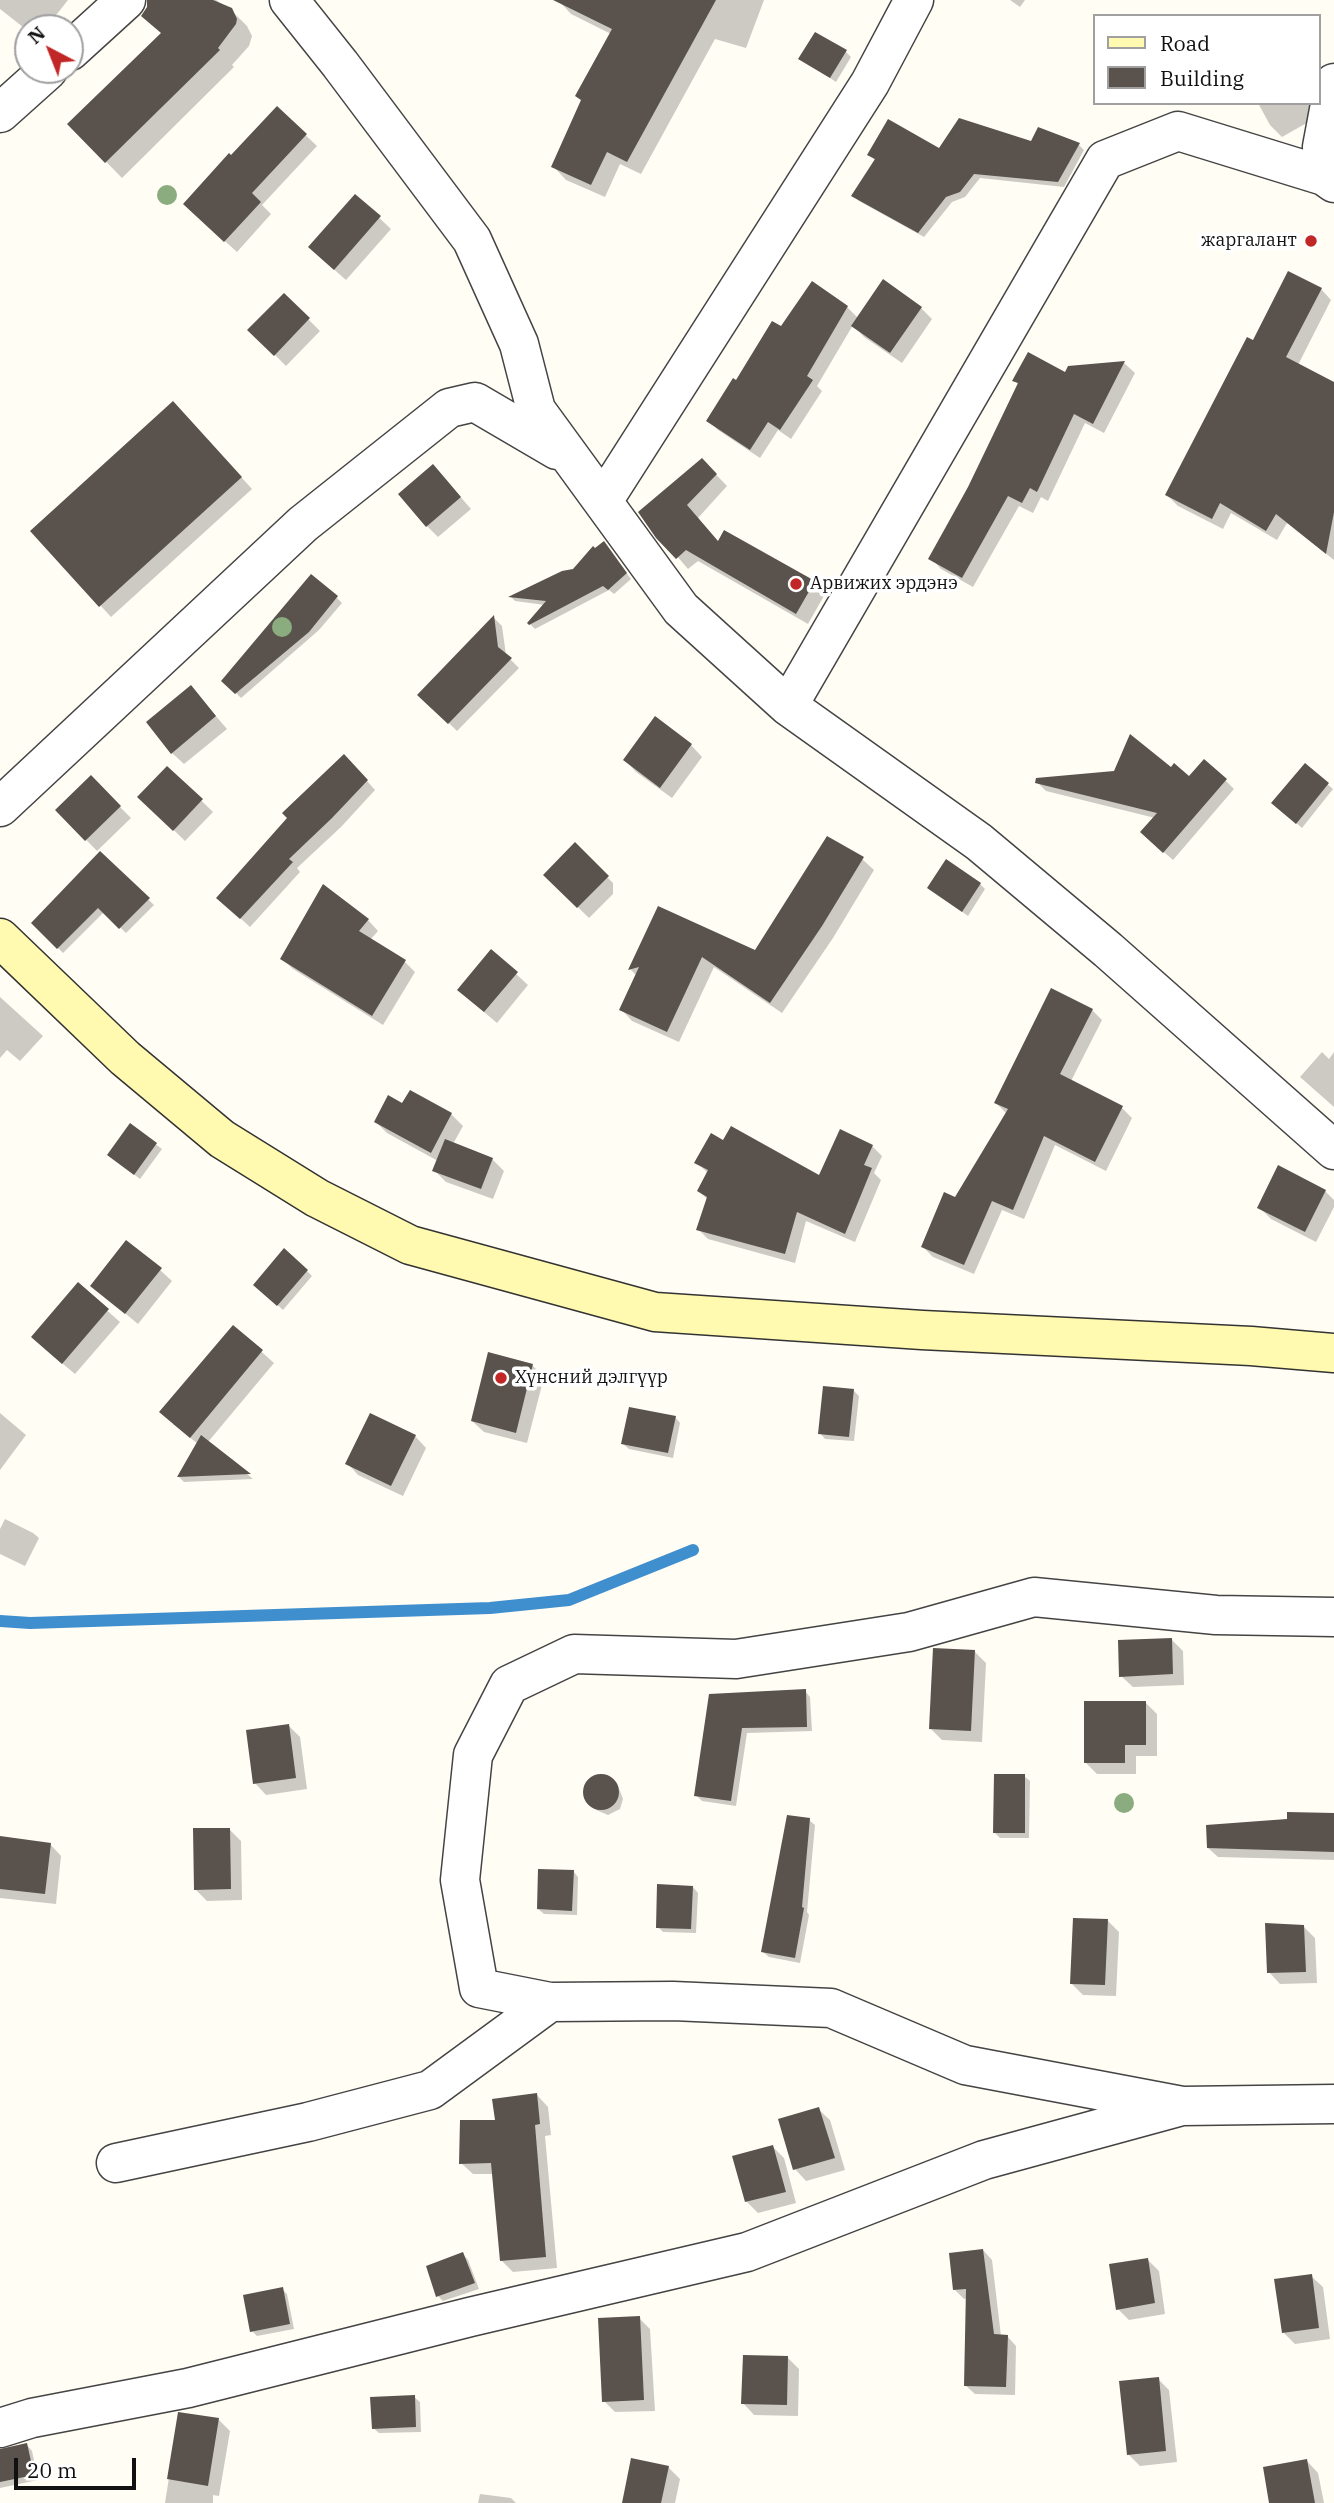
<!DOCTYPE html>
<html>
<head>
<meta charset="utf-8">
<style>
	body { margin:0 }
	#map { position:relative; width:1334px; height:2503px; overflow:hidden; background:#fffdf4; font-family:"IBM Plex Serif",serif }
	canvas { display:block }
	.legend { position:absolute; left:1093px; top:14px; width:228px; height:91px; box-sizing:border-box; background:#fff; border:2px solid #a0a0a0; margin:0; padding:9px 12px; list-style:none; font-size:21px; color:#111 }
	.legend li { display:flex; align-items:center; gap:14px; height:35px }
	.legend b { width:35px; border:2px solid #a0a0a0 }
	.north { position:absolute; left:14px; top:14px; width:70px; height:70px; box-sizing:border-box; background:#fff; border:2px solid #a0a0a0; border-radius:50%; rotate:318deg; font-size:19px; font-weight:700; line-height:28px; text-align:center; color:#111 }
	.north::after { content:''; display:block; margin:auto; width:24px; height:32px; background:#c22727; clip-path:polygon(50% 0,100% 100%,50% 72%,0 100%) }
	.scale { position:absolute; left:14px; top:2458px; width:122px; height:32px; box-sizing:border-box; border:4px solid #111; border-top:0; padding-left:9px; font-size:21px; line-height:24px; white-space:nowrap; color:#111; -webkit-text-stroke:5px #fff; paint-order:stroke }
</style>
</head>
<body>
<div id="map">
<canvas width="1334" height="2503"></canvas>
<ul class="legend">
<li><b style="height:9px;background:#fffaaf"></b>Road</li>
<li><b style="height:19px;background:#59524d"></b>Building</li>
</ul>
<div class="north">N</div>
<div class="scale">20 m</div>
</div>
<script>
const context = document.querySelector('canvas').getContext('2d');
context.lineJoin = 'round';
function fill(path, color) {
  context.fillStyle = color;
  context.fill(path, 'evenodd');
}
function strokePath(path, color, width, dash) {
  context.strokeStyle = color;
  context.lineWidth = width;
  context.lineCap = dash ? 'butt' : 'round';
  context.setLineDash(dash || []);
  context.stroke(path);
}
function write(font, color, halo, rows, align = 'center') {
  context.font = font + ' "IBM Plex Serif",serif';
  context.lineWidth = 7;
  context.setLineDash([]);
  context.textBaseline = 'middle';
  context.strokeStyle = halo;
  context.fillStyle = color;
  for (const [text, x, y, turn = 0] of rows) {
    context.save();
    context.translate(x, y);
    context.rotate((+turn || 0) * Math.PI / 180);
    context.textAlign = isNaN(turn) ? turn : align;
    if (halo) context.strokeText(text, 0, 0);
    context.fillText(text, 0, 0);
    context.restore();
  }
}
const shadow = new Path2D(`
	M0,0h68l-22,28h-18v3l-28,-22z
	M151,0h65l15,10 16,16 5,10 -3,10 -17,19 2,2 -112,111 -53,-54 93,-90z
	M558,0h206l-18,48 -31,-9 -74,135 -21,-10 -15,33 -39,-17 -13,-14 58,-132 -40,-20z
	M1010,0h15l-5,7z
	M846,52l5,5 -15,25 -35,-23z
	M1258,103h60l1,13 -37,21 -12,-12z
	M277,108l40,38 -55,59 9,9 -34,38 -41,-37 35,-58z
	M1039,129l40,16 5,5 -20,37 -84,-9 -15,19 -13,5 -28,35 -65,-36 -6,-5 23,-35 -7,-6 163,-12z
	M356,196l35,33 -45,51 -24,-21z
	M1321,289l10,11 -33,65 36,48v147l-47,-37 -10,17 -46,-27 -8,16 -45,-23 -11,-11 87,-152z
	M284,295l36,36 -34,35 -36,-36z
	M847,307l11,11 63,-10 11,11 -30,44 -38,-26 -11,-12 -36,61 5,5 -31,48 -13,-9 -18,28 -42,-28 -10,-10 74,-92z
	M1124,363l11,10 -31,60 -19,-10 -37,78 -7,-4 -8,16 -14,-7 -46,81 -32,-18 -10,-11 39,-70 49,-103 -5,-5 52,-6 3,-6z
	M184,414l68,75 -141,128 -11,-12z
	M702,460l25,26 -29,32 21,25 95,40 11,11 -17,30 -110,-63 -10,8 -48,-56z
	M444,478l27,31 -33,28 -11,-11z
	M604,543l27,36 -17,15 -5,-4 -74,39 -6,-6 16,-18 -30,-4 -4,-4 63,-26z
	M336,597l6,6 -23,27 -78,68 -17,-17z
	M494,618l8,8 4,29 13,13 -62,63 -37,-36z
	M191,687l36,42 -43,35 -12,-11z
	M691,745l11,12 -30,41 -36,-26 -11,-12z
	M353,765l22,25 -34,37 -44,41 3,4 -50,55 -23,-21z
	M1305,765l28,24 -31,39 -23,-20z
	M168,768l45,44 -28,29 -45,-44z
	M91,778l40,40 -34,33 -40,-41z
	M1190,779l35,1 9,9 -61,71 -22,-19 4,-23 -109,-27 -9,-9z
	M575,845l38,38v11l-24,24 -44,-43z
	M100,853l54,52 -28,28 -22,-21 -41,41 -30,-30z
	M862,859l12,11 -41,68 -51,75 -68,-46 -35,75 -47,-21 -11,-12 16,-33 -7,-7 29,-61 96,45z
	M980,884l5,5 -17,27 -39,-28z
	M368,920l10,11 -8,9 35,22 10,10 -32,53 -90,-56 -11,-10z
	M491,951l37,34 -31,38 -26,-22z
	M0,997l43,39 -23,25 -13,-11 -7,8z
	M1092,1010l10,10 -31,61 51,27 10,10 -26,53 -51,-26 -31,74 -22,-9 -28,64 -41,-17 -10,-10 33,-48 50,-86 -10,-10z
	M1322,1052l7,7 5,-7v55l-34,-30z
	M410,1092l41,22 12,12 -10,18 39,15 12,12 -11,28 -47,-17 -12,-12 4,-9 -51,-28 -11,-11 27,-17z
	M130,1125l32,24 -22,30 -31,-24z
	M872,1146l10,10 -8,17 7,7 -26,62 -49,-21 -11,42 -87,-24 -10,-10 10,-29 -9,-9 9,-18 -11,-10 123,15z
	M1325,1191l9,9v7l-18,35 -45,-23 -12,-12z
	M160,1270l12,11 -34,43 -46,-38z
	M307,1271l5,5 -29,34 -22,-20z
	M78,1285l42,37 -45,52 -30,-25z
	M234,1327l40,36 -66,79 45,37 -69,3 -5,-5 19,-33 -25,-20z
	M532,1365l12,12 -17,66 -43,-11 -12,-11z
	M853,1390l6,6 -5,45 -29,-2 -5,-6z
	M0,1413l26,22 -26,35z
	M675,1417l5,6 -7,35 -44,-9 -6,-5z
	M415,1436l11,12 -23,48 -45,-21 -11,-12z
	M5,1519l28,14 6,5 -14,28 -25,-12v-25z
	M1172,1640l11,11 1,34 -51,2 -12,-11z
	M974,1651l12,12 -4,79 -40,-2 -12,-12z
	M805,1691l5,6 2,34 -65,2 -11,73 -34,-5 -6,-6 15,-100z
	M1146,1703l11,11v42h-21v18h-39l-11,-11z
	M288,1725l12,12 7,52 -41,6 -11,-12z
	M599,1776l12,2 6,5 6,16 -3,10 -12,6 -12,-5 -10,-16 3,-14z
	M1024,1776l6,5 -1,57h-29l-5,-5z
	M1334,1814v46l-116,-3 -10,-9z
	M809,1820l6,5 -8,87 2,3 -9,48 -31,-6 -6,-5z
	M229,1829l12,12 1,59 -35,1 -12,-12z
	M0,1838l50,6 11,12 -5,48 -56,-6z
	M573,1871l5,6 -1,38 -33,-1 -6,-5z
	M693,1887l5,6 -2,40 -33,-1 -5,-5z
	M1107,1920l12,12 -3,64 -33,-1 -11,-11z
	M1303,1926l12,12 2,45 -37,1 -11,-12z
	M537,2095l11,12 3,28 -6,1 12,132 -44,4 -12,-12 -7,-86h-21l-12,-11 36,-41z
	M818,2109l12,11 15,50 -39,11 -11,-12z
	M773,2147l11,11 12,45 -38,10 -11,-11z
	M983,2250l9,10 9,76h6l9,10 -1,49 -40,-1 -10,-9 3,-87 -4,1 -9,-9z
	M463,2254l5,6 11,29 -36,12 -5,-5z
	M1148,2260l11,11 6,43 -36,6 -11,-11z
	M1311,2276l12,11 7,52 -35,5 -12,-12z
	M282,2289l5,5 7,35 -37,7 -5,-5z
	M639,2318l11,11 5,82 -40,1 -11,-11z
	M788,2358l11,11 -1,47 -44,-1 -11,-12z
	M1158,2379l11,11 8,72 -37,4 -12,-12z
	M414,2397l6,5 1,30 -42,1 -6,-5z
	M179,2414l40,6 11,11 -11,65 -6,-1v8h-48z
	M27,2445l5,6 6,29 -38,8v-37z
	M1307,2461l11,12 6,30h-53z
	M668,2467l12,12 -5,24h-51z
	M480,2494l31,4 5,5h-38z`);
const stream = new Path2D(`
	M0,1621l30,2 460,-15 79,-8 124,-50`);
const building = new Path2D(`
	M147,0h66l19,8 5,11 -1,5 -18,24 2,2 -115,113 -38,-39 94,-91 -20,-17 6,-9z
	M553,0h163l-89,162 -20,-10 -16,33 -40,-18 30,-67 -6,-4 37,-67z
	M815,32l32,18 -17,28 -32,-19z
	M277,106l30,28 -55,59 9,9 -37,40 -41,-38 46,-51 2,2z
	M959,118l72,23 7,-14 42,16 -22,39 -84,-8 -14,18 -14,5 -28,36 -67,-37 24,-37 -8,-4 21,-36 51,29z
	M355,194l26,22 -47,54 -26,-23z
	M1288,271l34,17 -36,69 48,25v130l-8,42 -50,-40 -10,17 -46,-28 -8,16 -47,-24 82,-158 6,3z
	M883,279l39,28 -32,46 -39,-27z
	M812,281l36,25 -41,70 6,4 -33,50 -12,-8 -18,28 -44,-29 27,-43 3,2 36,-59 9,5z
	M284,293l26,25 -36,38 -27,-26z
	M1028,352l37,20 3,-6 57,-5 -32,63 -19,-10 -37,78 -7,-4 -8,15 -14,-7 -46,82 -34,-19 40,-72 50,-104 -6,-2z
	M173,401l69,76 -143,130 -69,-76z
	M702,458l15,16 -30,31 31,36 6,-11 91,51 -19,33 -110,-64 -10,9 -20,-21 -18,-26z
	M433,464l28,33 -35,30 -28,-33z
	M604,541l23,32 -19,17 -5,-4 -74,39 -2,-2 19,-22 -38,-4 54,-26 11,-2 20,-23 2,2z
	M311,574l27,22 -29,36 -74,62 -14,-13z
	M494,615l4,32 14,11 -64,66 -31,-29z
	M191,685l25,31 -45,38 -25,-32z
	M655,716l37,28 -32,44 -37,-28z
	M1130,734l41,33 3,-4 15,13 15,-17 23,20 -64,74 -23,-21 17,-19 -122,-30 1,-5 78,-7z
	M344,754l24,26 -36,38 -43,41 4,3 -53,57 -24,-21 71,-80 -5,-5z
	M1305,763l24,20 -33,41 -25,-21z
	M167,766l36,33 -30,32 -36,-34z
	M91,775l30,31 -36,35 -30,-31z
	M827,836l37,21 -42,69 -52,77 -68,-46 -35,75 -48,-22 20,-43 -11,3 30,-64 97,44z
	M575,842l34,34 -32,32 -34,-33z
	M100,851l50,47 -31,31 -21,-21 -41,41 -26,-26z
	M946,859l35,24 -19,29 -35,-24z
	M323,884l46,35 -10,12 47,29 -34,56 -92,-57z
	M491,949l27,23 -34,40 -27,-22z
	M1051,988l42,21 -33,65 63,32 -28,56 -51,-26 -31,74 -21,-9 -28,64 -43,-18 23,-55 11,5 53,-88 -14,-6z
	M410,1090l42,23 -21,40 -57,-31 14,-27 14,8z
	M130,1123l27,20 -23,32 -27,-20z
	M731,1126l88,49 21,-46 33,16 -9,20 8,3 -27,66 -48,-22 -12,42 -89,-24 11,-33 -10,-6 11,-21 -14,-7 17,-30 12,7z
	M445,1139l48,19 -12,31 -49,-18z
	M1278,1165l48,25 -21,42 -48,-24z
	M126,1240l36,28 -37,46 -35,-28z
	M284,1248l24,22 -31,36 -24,-21z
	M78,1282l31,27 -47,55 -31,-27z
	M233,1325l30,25 -73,88 -31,-26z
	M488,1352l45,12 -17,69 -45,-12z
	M823,1386l31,3 -5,48 -31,-3z
	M629,1407l47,9 -8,37 -47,-9z
	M370,1413l46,22 -25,51 -46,-22z
	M201,1435l50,39 -74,3z
	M1172,1638l1,36 -54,3 -1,-37z
	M933,1648l42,2 -4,81 -42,-2z
	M806,1689l1,38 -65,1 -11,73 -37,-5 15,-102z
	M1084,1701h62v44h-21v18h-41z
	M289,1724l7,54 -43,6 -7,-54z
	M994,1774h31v59h-32z
	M583 1792a18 18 0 1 1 36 0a18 18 0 1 1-36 0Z
	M1287,1812l47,1v39l-127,-4 -1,-23 81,-6z
	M787,1815l23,3 -8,89 2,1 -9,50 -34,-6z
	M193,1828h37l1,61 -37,1z
	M0,1836l51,7 -6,51 -45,-5z
	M538,1869l36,1 -2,41 -35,-2z
	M657,1884l36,2 -2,43 -35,-1z
	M1073,1918l35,1 -3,66 -35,-1z
	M1265,1923l39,2 2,47 -39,1z
	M537,2093l3,31 -5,1 11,132 -46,4 -9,-98 -32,1 1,-44h35l-3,-21z
	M819,2107l16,51 -42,12 -15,-51z
	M773,2145l13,47 -41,10 -13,-46z
	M983,2249l11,85 14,1 -2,52 -42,-1 2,-97 -13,1 -4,-37z
	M463,2252l12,31 -39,14 -10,-31z
	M1148,2258l7,45 -39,7 -7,-46z
	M1312,2274l7,54 -37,5 -8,-54z
	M283,2287l7,37 -40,8 -7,-37z
	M640,2316l4,84 -42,2 -4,-84z
	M743,2355l45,1 -1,49 -46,-1z
	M1159,2377l7,74 -39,4 -8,-74z
	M415,2395l1,32 -44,2 -2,-32z
	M178,2412l41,6 -11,68 -41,-7z
	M27,2443l7,32 -34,7v-33z
	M631,2458l38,8 -8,37h-39z
	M1307,2459l8,44h-46l-6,-36z`);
const street = new Path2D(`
	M289,0l51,64 132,176 47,104 17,66 145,199 107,97 191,136 129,108 226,200
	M70,51l56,-51
	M0,113l48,-43
	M1324,176l-2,-29 12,-64
	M603,501l267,-418 44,-83
	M788,706l317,-546 73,-29 146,45 10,7
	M0,807l303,-283 146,-116 26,-6 82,48
	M1182,2106l-217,-41 -134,-57 -158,-7 -123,1 -71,-14 -19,-108 13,-125 36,-70 65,-31 162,5 173,-27 125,-35 182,18 118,2
	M116,2163l192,-41 122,-32 120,-88
	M0,2428l32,-10 156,-30 282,-71 277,-65 237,-92 198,-54 152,-2`);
const secondary = new Path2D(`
	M0,938l125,120 97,81 95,59 93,47 245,67 267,18 329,16 83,7`);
const trees = [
	[167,195],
	[282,627],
	[1124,1803]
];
const markers = [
	[1311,241,7,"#c22727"],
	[796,584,7,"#c22727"],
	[501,1378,7,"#c22727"]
];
const poiNames = [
	["жаргалант",1297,241,"right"],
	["Арвижих эрдэнэ",810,584],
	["Хүнсний дэлгүүр",515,1378]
];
fill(shadow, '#0003');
strokePath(stream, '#3f8ece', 12);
fill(building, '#59524d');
strokePath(street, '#444', 41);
strokePath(secondary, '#333', 41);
strokePath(street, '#fff', 38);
strokePath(secondary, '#fffaaf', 38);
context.fillStyle = '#8aac7f';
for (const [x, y] of trees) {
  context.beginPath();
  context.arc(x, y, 10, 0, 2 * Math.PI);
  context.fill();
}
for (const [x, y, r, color] of markers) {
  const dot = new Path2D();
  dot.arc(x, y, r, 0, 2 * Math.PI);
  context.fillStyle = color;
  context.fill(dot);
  strokePath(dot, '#fff', 2.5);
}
write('18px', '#111', '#fff', poiNames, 'left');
</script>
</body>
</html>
